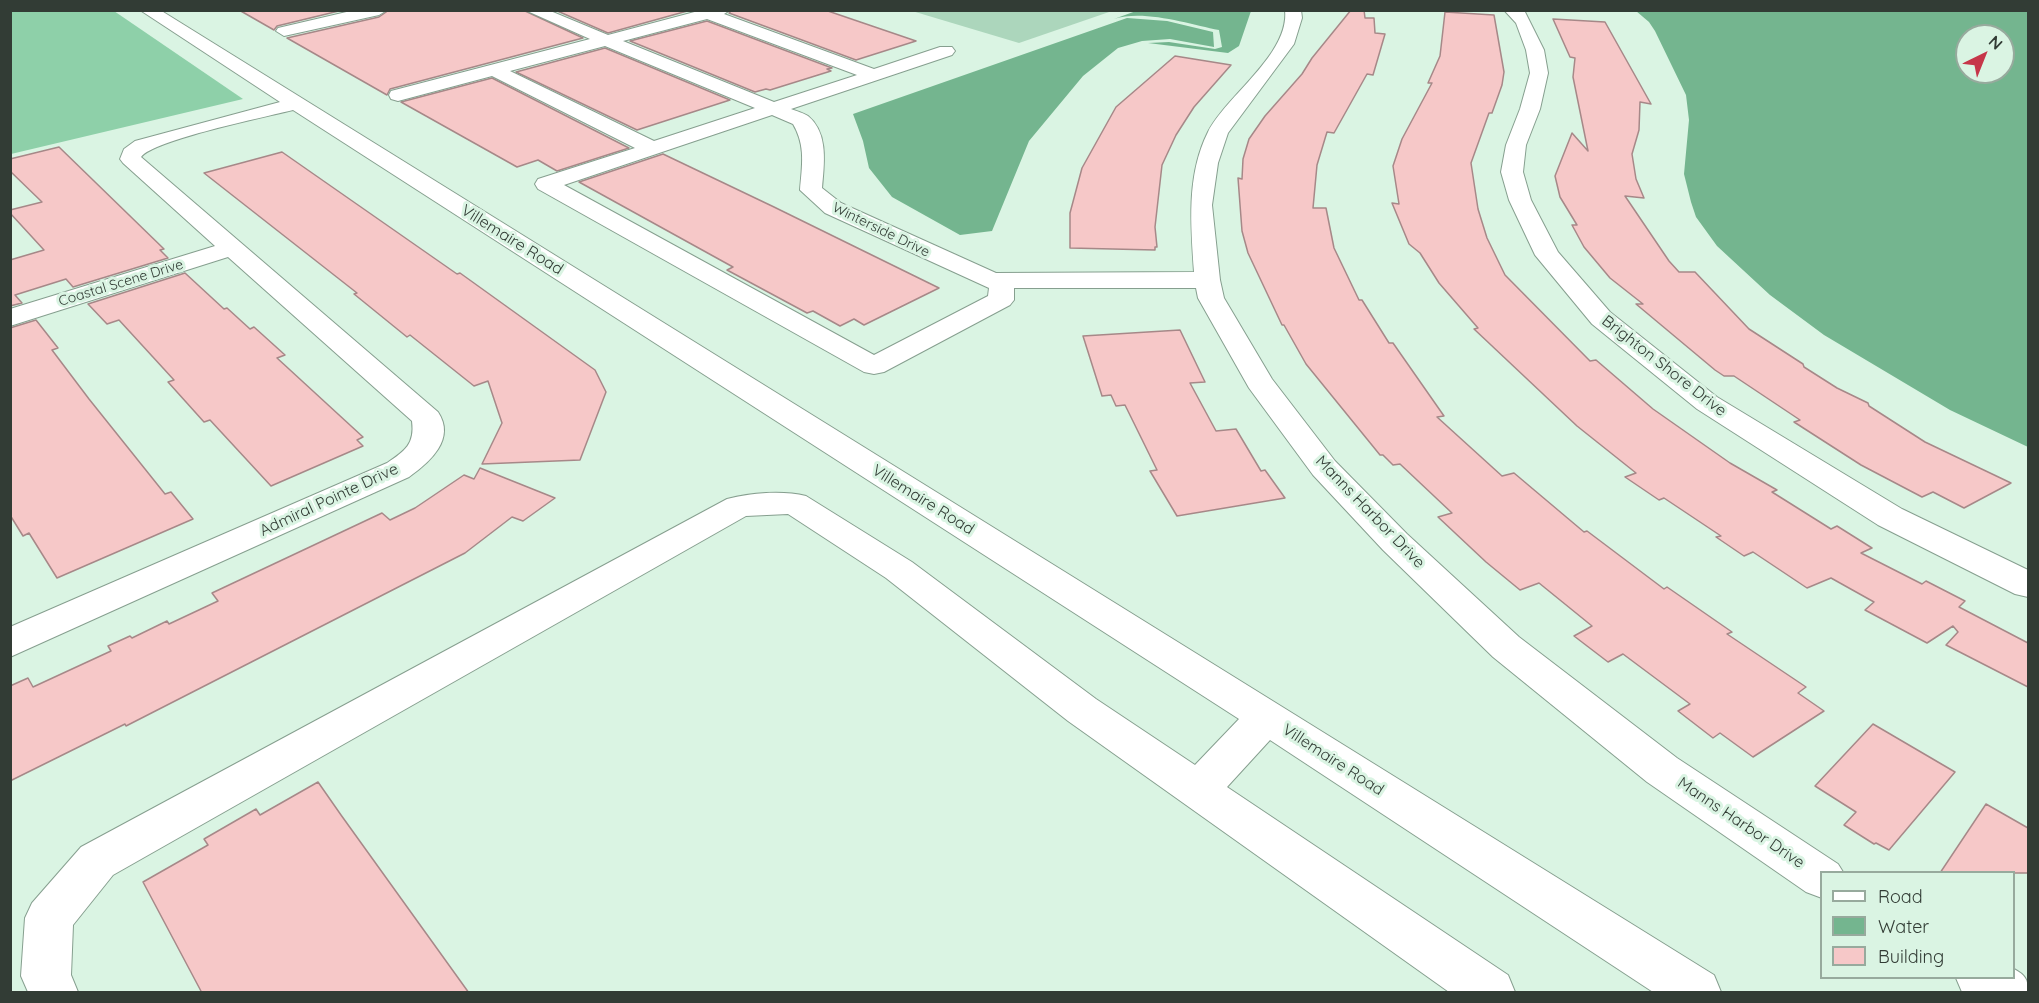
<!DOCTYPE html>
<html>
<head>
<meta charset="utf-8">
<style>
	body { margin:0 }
	#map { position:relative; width:2039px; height:1003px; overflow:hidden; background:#daf4e3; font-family:Quicksand,sans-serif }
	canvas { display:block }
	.frame { position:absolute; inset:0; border:12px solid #323c35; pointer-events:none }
	.legend { position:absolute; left:1820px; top:871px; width:195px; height:108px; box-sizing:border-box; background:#daf4e3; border:2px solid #97aa9d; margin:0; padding:8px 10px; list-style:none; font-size:18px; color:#323c35 }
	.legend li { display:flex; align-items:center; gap:12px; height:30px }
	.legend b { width:30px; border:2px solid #97aa9d }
	.north { position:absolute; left:1955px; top:24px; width:60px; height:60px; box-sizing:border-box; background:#daf4e3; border:2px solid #97aa9d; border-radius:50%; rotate:43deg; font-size:16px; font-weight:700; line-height:24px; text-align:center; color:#323c35 }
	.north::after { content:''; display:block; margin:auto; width:21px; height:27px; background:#c63649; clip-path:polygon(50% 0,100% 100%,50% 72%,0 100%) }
</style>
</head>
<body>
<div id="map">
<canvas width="2039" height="1003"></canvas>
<div class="frame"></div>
<ul class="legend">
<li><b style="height:8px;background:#fff"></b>Road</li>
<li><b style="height:16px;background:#74b58f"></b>Water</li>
<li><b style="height:16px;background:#f6c8c8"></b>Building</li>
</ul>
<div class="north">N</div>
</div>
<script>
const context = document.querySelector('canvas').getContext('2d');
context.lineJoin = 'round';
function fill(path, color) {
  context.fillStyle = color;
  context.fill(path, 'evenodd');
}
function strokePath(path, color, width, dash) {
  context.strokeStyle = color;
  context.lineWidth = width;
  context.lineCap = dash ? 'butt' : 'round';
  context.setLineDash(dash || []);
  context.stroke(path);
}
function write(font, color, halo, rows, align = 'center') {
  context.font = font + ' Quicksand,sans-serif';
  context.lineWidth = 6;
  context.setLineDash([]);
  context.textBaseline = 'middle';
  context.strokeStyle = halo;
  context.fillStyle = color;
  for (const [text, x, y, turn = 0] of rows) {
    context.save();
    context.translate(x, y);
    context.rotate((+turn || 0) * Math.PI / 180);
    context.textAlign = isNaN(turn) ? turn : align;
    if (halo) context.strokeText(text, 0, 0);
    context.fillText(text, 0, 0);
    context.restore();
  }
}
const green = new Path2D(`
	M912,11l200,-1v1l-93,32z`);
const forest = new Path2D(`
	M10,11h104l129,88 -232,55z`);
const water = new Path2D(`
	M1136,11v-1l115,1 -12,35 -11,7 -80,-10 21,-1 46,7 7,-2 -3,-17c-30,-6 -76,-21 -105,-11z
	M1636,11h392v436l-78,-37 -126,-75 -54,-40 -53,-49 -21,-29 -5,-15 -7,-28 5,-54 -3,-25 -31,-64 -6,-9zM1967,36h36v36h-36z
	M1127,18l40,3 46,11 1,15 -44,-8 -28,2 -24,7 -35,28 -54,65 -37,90 -32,4 -68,-38 -23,-29 -6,-27 -10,-27z`);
const building = new Path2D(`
	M239,10h104l-66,16 -3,4z
	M389,10h134l60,28 -193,51 -3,6 -100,-57 92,-21z
	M555,10h136l-83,23z
	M732,10h93l91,31 -60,19 -127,-47z
	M1351,10h13l1,8h9l1,15 10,1 -12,41 -6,-1 -33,59 -7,-1 -10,33 -4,43h13l8,40 25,52h3l27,43h4l51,73 -7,1 65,59 12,-3 70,59 3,-1 77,58 3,-2 65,45 -5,2 79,53 -8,6 26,18 -71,46 -33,-24 -7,5 -35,-27 12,-7 -67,-50 -15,8 -34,-26 18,-10 -53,-43 -19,7 -34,-28 -48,-45 14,-4 -52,-49 -7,1 -10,-10h-3l-74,-91 -22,-39h-2l-34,-72 -6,-22 -4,-53 4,1 1,-20 6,-20 16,-23 37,-42 10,-16z
	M1445,12l49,3 10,57 -2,13 -10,28h-3l-18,50 7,46 9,29 18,37 85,86 6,-1 57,49 77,54 47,27 -5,2 59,37 6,-3 35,22 -11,5 61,31 4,-3 39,20 -6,6 69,36v44l-82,-42 12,-13 -5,-6 -26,17 -62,-33 9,-8 -43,-24 -24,10 -54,-36 -9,4 -28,-19 5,-1 -57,-38 -5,2 -34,-23 11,-4 -59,-47 -103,-97 4,-1 -39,-45 -19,-30 -11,-9 -17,-41 7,1 -6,-38 9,-27 30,-56h-4l12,-27z
	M1553,19l52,3 46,82 -11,-2 -1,28 -7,24 4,25 8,19 -19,-2 44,65 10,11h16l54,57 54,35 1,3 33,21 31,15 1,3 56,36 86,41 -47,25 -31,-16 -11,5 -61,-32 -67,-43 6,-2 -66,-44h-10l-9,-6 -79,-66h7l-33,-26 -26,-31 -12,-22h5l-17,-28 -5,-21 17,-43 16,18 -15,-74 2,-19 -5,-1z
	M707,21l125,47 -5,1 4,2 -61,19 -4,-1 -11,3 -125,-51z
	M605,48l125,52 -93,30 -121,-58z
	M1175,56l56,9 -37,42 -18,28 -14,30 -7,62 2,20h-2v3l-85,-2v-35l12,-45 34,-61z
	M492,78l137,70 -72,23 -19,-11 -21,7 -116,-65z
	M59,147l105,102 -4,1 8,8 -95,29 -7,-8 -51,16 7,8 -12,3v-46l34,-10 -34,-37v-3l32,-8 -32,-31v-12z
	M282,152l175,122 3,-1 135,97 11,22 -26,68 -98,4 20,-41 -14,-42 -14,5 -64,-51 -3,2 -53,-43 3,-1 -153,-120z
	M663,154l111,53 165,81 -75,37 -10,-6 -14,7 -27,-15 -6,2 -80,-43 6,-3 -154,-85z
	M185,273l39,36 3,-1 23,21 4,-2 31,28 -8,3 86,79 -6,3 6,6 -92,40 -61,-66 -6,2 -36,-40 6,-2 -55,-60 -12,4 -19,-20z
	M36,320l22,28 -6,2 37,49 76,95 6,-2 22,27 -136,59 -28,-45 -6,3 -13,-21v-187z
	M1180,330l25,52 -15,1 26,48 20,-2 25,42 4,-1 20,28 -108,18 -27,-45 7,-1 -32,-65 -9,1 -5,-11 -9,1 -19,-60z
	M480,468l75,30 -32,23 -11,-4 -47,36 -339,173 -1,-2 -115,57v-95l18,-8 5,9 78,-36 -3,-5 22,-10 2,2 35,-17 2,3 49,-23 -6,-8 170,-80 8,7 25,-12 49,-33 10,4z
	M1873,724l82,48 -66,78 -13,-7 -2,1 -30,-19 12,-13 -41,-26z
	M318,782l23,33 128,178h-267l-59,-111 65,-37 -4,-6 52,-30 4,6z
	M1986,804l42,24v45h-88z`);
const minor = new Path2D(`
	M140,10h20l1554,965 7,17h-68l-383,-252 -43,47 281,188 7,17h-66l-381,-271 -182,-143 -98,-64 -42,2 -633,359 -40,50 -2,50 7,17h-50l-7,-16 4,-58 7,-15 49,-56 646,-348c23,-6 55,-9 79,-3l106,66 184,137 99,66 44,-46 -946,-609c-27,7 -140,30 -152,47l297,255c18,27 -8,50 -29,65l-399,180v-30l377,-164c18,-12 28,-19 25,-42l-184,-164 -218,69v-17l205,-63 -92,-83 -3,-4 4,-10 11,-8 145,-39z
	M355,10h32l-8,5 -95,21 -8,-5 2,-3z
	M525,10h23l60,25 94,-25h28l-6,4 150,55 66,-22h12l3,4 -3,4 -161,54c5,2 13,4 17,7 21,17 16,49 14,72l19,15 155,70 198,-1c-3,-47 -8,-96 14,-140 18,-36 82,-78 77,-122h16l1,8 -8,26 -66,89 -10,30 -6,42 8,75 4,18 48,81 63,82 72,73 112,103 158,121 161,106 5,8h-21v26l-16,-6 -159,-110 -154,-125 -110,-107 -70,-75 -64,-87 -51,-90 -2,-10h-182v12l-4,5 -126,67 -10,2 -10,-2 -326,-183 -3,-5 3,-5 97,-31 -143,-72 -94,25 -7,-2 -2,-4 2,-4 199,-52zM707,19l150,56 -83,27 -151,-61zM605,46l150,62 -101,33 -144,-70zM772,115l21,9c13,22 9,42 7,66l25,23 164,75 -1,8 -114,59 -310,-170z
	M1504,10h20l20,40 4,23 -8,36 -14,36 -3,27 8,28 27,52 52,60 107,85 185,112 126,61v27l-13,-3 -137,-69 -181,-116 -105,-85 -57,-69 -26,-55 -8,-28 5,-27 14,-36 10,-36 -4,-23 -10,-27z
	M2014,969c11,6 14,10 14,23h-66l-6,-14h58z`);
const farStreetnames = [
	["Winterside Drive",881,230,26],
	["Coastal Scene Drive",121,283,-17]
];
const streetNames = [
	["Villemaire Road",512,240,32],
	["Brighton Shore Drive",1664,366,38],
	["Admiral Pointe Drive",329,500,-25],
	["Villemaire Road",923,500,32],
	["Manns Harbor Drive",1370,512,46],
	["Villemaire Road",1333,760,33],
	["Manns Harbor Drive",1741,823,34]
];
fill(green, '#acd6bc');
fill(forest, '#8ed0a9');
fill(water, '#74b58f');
fill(building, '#f6c8c8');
strokePath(building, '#a68888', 1.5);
strokePath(minor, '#869f8f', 2);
fill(minor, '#fff');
write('14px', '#323c35', '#daf4e3', farStreetnames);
write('16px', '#323c35', '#daf4e3', streetNames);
</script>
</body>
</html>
